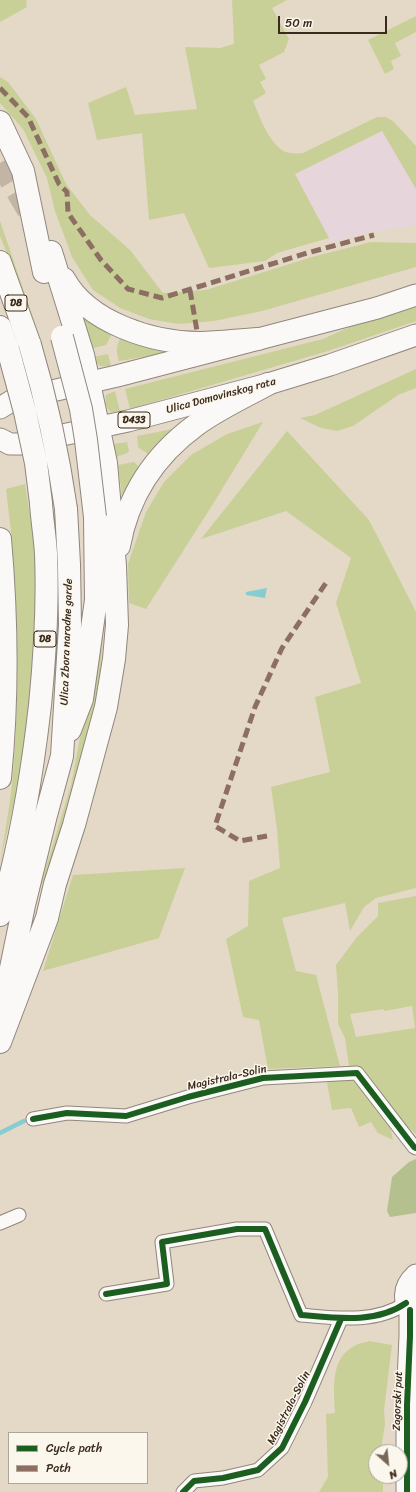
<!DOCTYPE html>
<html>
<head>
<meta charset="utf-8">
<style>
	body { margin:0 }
	#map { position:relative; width:416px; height:1492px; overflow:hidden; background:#e4d8c7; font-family:Sriracha,sans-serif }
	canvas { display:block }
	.legend { position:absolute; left:8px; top:1432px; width:140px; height:52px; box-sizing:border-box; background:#fbf7ec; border:1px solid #aea59a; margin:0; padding:5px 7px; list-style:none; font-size:12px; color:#3b2a1e }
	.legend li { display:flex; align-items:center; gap:8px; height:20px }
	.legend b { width:20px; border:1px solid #aea59a }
	.north { position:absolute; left:368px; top:1444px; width:40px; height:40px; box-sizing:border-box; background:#fbf7ec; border:1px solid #aea59a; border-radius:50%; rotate:153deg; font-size:11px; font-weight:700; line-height:16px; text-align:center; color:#3b2a1e }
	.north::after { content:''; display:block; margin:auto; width:14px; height:18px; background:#766759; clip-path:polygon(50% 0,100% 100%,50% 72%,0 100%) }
	.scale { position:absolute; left:278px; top:16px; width:109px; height:18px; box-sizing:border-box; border:2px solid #3b2a1e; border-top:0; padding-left:5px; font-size:12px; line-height:14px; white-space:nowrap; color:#3b2a1e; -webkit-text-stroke:3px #fbf7ec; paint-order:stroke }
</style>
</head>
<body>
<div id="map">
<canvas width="416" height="1492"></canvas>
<ul class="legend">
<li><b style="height:5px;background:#1b5e20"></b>Cycle path</li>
<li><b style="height:5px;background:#8d6e63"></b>Path</li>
</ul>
<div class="north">N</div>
<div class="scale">50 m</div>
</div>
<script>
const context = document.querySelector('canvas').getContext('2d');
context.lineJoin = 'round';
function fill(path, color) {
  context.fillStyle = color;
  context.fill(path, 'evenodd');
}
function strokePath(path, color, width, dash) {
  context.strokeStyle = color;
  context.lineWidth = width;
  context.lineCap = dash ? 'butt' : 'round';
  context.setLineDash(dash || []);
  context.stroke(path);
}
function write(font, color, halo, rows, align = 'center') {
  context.font = font + ' Sriracha,sans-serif';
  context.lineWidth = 3;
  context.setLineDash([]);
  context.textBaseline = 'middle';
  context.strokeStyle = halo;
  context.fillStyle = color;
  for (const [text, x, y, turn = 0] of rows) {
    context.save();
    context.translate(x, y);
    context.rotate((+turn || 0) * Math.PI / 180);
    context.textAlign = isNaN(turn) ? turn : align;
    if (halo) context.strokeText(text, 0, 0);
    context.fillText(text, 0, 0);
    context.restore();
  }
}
const built = new Path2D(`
	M382,131l34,58v36l-47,7 -38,11 -36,-69z`);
const green = new Path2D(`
	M0,0h26l1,7 -27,15z
	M232,0h55l-15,8 17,31 -5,13 -25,13 7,14 -6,3 6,11 -13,8c7,16 14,38 29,49 5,4 15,4 21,3l74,-36h9l8,5 22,24v43l-34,-58 -87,43 34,64 -52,15 -12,8 -56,7 -25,-55 -35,7 -7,-87 -45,7 -9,-37 38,-16 9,28 62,-6 -12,-62 35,1 14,-4z
	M416,16v16l-21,11 6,13 -10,5 3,8 -9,5 -17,-34z
	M0,77l8,5 28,37 30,65 24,31 40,35 33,43 43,-3 106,-33 59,-15 45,1v24l-154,44 -48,10 -36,3 -29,-5 -29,-11 -27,-18 -21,-33 -17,-46 -8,-33 -24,-49 -23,-26z
	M0,221l38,111v8l-18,-55 -20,-49z
	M416,304v17l-88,30 -198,58 -5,-20 198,-50 47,-21z
	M79,311l35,19 -8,15 -16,4z
	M121,337l52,15 -54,9c-3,-10 -3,-15 2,-24z
	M108,354l3,12c-10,1 -14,1 -18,-9z
	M416,369v19l-18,7 -45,31 -16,5 -16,-3 -21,-10 15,-3z
	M115,391l5,20 -9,1c-6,-5 -6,-10 -5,-17z
	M263,422l-50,82 -67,105 -17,-6 -1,-39 18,-52 18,-30 27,-27 36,-21z
	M173,429l-24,26 -11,-8 -1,-11z
	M287,431l82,89 47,92v276l-40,10 -12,9 -14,24 -5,-28 -63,15 14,53 20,4 24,91 -72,3 -9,-49 -16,-3 -17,-78 22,-13 1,-45 31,-13 -3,-39 -6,-42 59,-15 -15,-75 46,-14 -25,-80 15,-45 -65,-47 -85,28z
	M127,442l2,9 -2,2 -11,4 -2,-13z
	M134,462l5,5 -17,29 -4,-31z
	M25,484l7,43 4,41v39l-3,72 -15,106 -18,78c4,-26 9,-52 12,-78 9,-98 7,-197 -6,-296z
	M104,624l-4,48 -10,55 -32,115 -22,58 35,-115 9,-47 10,-61z
	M185,868l-26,70 -116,33 30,-96z
	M416,896v238l-13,-11 -33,-45 -16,-12h-5l-4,-28 -7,-14v-32l-2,-27 21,-28 21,-21v-13zM412,1006l3,22 -59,9 -6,-23 34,-5v2z
	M353,1076l36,46 4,18 -15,-7 -7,-11 -12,5 -8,-19 -19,2 -6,-33z
	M369,1341l23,4 -8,65 1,14 -3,19v9h-6v24h7v16h-64l9,-15 -2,-63 9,-1c-1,-21 -5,-52 16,-65 5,-4 12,-5 18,-7z`);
const forest = new Path2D(`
	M416,1159v54l-26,4 -3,-6 5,-34 17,-15z`);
const water = new Path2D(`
	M267,588l-2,10 -19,-3v-3z`);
const stream = new Path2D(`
	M0,1133l24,-12`);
const trunkTunnel = new Path2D(`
	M0,163l30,51`);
const minor = new Path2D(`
	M33,1119l34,-6 59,3 62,-19 75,-19 94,-5 57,74 2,1
	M0,1223l19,-8
	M106,1294l61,-10 -5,-42 75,-13h28l36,86c35,3 75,9 105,-12
	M183,1492l11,-11 29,-3 35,-8 24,-22 23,-46 36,-83`);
const primary = new Path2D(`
	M0,408l13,-8 104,-24 260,-68 39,-13
	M0,439l10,5h10l108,-23 140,-37 62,-19 86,-30
	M416,1275c-13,12 -15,28 0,40
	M407,1492v-87l3,-69v-26`);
const trunk = new Path2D(`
	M0,122l23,49 21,101
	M0,262l30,83
	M64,279c24,44 89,64 136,64 19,0 39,-3 58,-4
	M0,327l8,22
	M0,539c7,79 8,159 0,239
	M119,546c9,-51 36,-91 77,-121 22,-16 48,-28 72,-41
	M70,730l12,-31 14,-99 -1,-83
	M0,915c20,-68 32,-139 40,-210 5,-50 8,-101 6,-151 -1,-17 -4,-34 -5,-51
	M4,1002l20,-97 22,-90 16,-59 8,-131 -1,-61 -3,-55
	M0,1042l47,-124 8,-34 19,-59 32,-118 8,-48 3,-34 -2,-59 -9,-103 -23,-108 -32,-103`);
const trunkBridge = new Path2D(`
	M62,337l19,72 5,31 9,77
	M30,345c16,54 28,108 36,164
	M8,349l17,63 11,51 5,40`);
const quiet = new Path2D(`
	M0,88l28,29 31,67 8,8 1,21 33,47 27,29 34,9 145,-45 67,-18
	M190,290l7,41
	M267,836l-27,5 -25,-15 40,-119 27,-59 46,-68`);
const cycleway = new Path2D(`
	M33,1119l34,-6 59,3 62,-19 75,-19 94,-5 57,74 2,1
	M106,1294l61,-10 -5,-42 75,-13h28l36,86c35,3 75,9 105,-12
	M183,1492l11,-11 29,-3 35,-8 24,-22 23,-46 36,-83
	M407,1492v-87l3,-69v-26`);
const shields = [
	[16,303,22],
	[134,420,32],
	[45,639,22]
];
const shieldNames = [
	["D8",16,303],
	["D433",134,420],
	["D8",45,639]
];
const streetNames = [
	["Ulica Domovinskog rata",221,396,-15],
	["Ulica Zbora narodne garde",67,642,-88],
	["Magistrala-Solin",227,1078,-13],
	["Zagorski put",398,1401,-88],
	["Magistrala-Solin",289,1408,-63]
];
fill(built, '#e7d5dc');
fill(green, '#c8d097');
fill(forest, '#b4c18f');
fill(water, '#85cdd0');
strokePath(stream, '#85cdd0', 4.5);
strokePath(trunkTunnel, '#c2b5a5', 22, [22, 11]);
strokePath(minor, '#90877d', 15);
strokePath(primary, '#90877d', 23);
strokePath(trunk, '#90877d', 24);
strokePath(minor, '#fbf9f7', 13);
strokePath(primary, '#fbf9f7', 21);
strokePath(trunk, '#fbf9f7', 22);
strokePath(trunkBridge, '#90877d', 24, []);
strokePath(trunkBridge, '#fbf9f7', 22);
strokePath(quiet, '#8d6e63', 5, [10, 5]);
strokePath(cycleway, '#1b5e20', 6);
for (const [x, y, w] of shields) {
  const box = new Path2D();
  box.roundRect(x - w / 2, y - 8, w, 16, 3);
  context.fillStyle = '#fbf7ec';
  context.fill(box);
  strokePath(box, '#3b2a1e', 1);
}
write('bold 10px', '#3b2a1e', null, shieldNames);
write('11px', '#3b2a1e', '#fbf7ec', streetNames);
</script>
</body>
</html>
